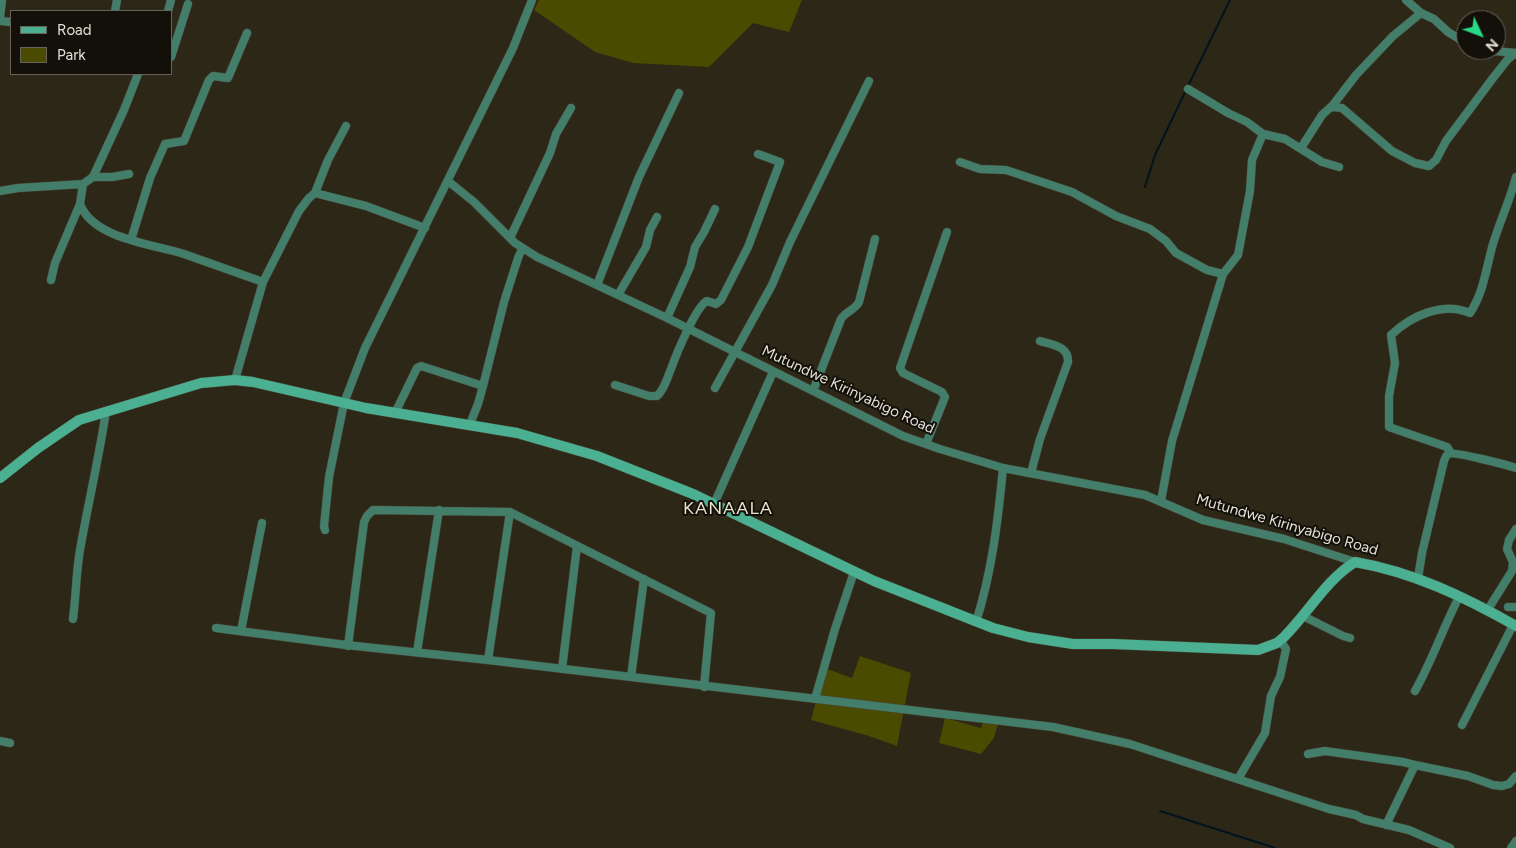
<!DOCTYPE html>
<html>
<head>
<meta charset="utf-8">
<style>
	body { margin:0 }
	#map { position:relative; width:1516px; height:848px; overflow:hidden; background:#2c2716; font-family:Figtree,sans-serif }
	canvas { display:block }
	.legend { position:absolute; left:10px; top:10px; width:162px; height:65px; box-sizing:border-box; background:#121009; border:1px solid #66635b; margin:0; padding:6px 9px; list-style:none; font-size:15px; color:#e3e0d5 }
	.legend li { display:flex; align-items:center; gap:10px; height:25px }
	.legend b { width:25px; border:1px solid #66635b }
	.north { position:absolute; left:1456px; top:10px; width:50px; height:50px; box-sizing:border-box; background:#121009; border:1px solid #66635b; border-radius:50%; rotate:133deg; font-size:14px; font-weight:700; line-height:20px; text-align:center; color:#e3e0d5 }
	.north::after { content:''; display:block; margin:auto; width:18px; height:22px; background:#28d885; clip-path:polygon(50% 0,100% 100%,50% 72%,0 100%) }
</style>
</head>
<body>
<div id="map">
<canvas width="1516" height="848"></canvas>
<ul class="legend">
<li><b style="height:6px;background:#4bb091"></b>Road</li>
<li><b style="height:14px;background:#4a4b00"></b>Park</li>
</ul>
<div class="north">N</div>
</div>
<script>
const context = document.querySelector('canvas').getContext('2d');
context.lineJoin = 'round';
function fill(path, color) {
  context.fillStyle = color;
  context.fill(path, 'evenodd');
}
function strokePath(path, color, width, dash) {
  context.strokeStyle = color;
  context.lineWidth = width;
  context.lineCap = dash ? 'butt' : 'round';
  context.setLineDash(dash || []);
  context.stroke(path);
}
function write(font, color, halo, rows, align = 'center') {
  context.font = font + ' Figtree,sans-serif';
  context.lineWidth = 4;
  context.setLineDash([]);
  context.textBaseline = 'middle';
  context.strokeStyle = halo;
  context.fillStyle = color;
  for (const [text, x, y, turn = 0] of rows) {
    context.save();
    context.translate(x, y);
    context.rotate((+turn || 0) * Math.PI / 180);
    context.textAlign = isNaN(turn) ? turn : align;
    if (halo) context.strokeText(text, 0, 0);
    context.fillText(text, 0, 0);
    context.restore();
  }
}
const green = new Path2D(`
	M539,0h263l-13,32 -36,-9 -44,44 -76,-4 -38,-11 -61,-42z
	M860,656l51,17 -14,73 -28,-10 -58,-16 14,-52 27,10z
	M986,714l13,6 -5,18 -13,16 -42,-11 6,-25 36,10z`);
const stream = new Path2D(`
	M1188,86l42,-86
	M1145,187l10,-32 31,-65
	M1160,811l115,37`);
const street = new Path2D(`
	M1406,0l15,13 13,6 14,13 18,11
	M115,11l2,-11
	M168,11l3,-11
	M0,18l2,-18
	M0,21l11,1
	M1484,50l32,3
	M171,57l17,-53
	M1188,89l40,24 19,9 16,12 22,5 37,23 17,5
	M1332,107l10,1 50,43 23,12 14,3 7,-6 10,-19 47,-63 15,-19 8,-6
	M1301,148l21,-33 11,-10 23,-30 37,-39 28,-23
	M960,162l20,7 26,1 66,22 44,24 34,13 16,12 10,12 31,17 16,4 -51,167 -11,60
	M129,174l-17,3h-19l-10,7 -3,20c13,35 73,40 104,50 26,9 53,19 79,28
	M93,177l31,-67 14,-36
	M448,181l26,21 41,41 22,14 130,61 236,118 37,13 63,19 142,27 58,25 81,19 71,23
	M0,191l18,-3 65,-4
	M315,193l13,-33 18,-34
	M510,238l40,-85 6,-19 15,-26
	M131,240l19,-62 15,-34 19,-3 25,-61 4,-4 15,2 19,-45
	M1223,274l15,-19 12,-64 2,-31 11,-26
	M51,280l4,-17 25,-59
	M597,285l42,-108 40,-84
	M618,295l28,-48 4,-17 7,-13
	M667,318l23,-51 5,-20 9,-15 11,-23
	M235,380l28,-98 36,-71 10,-13 6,-5 51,13 59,22
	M615,385l34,11h8c8,-7 10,-18 14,-27 5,-14 25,-63 36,-68l9,3 5,-4 27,-53 32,-85 -22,-8
	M483,386l21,-84 14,-44 4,-9
	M715,388l57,-103 18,-43 79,-161
	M813,391l28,-72c5,-8 14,-9 18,-17l16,-63
	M395,413l22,-45 4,-2 62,20 -5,18 -8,20
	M926,444l19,-47 -3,-5 -39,-19 -3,-5 47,-136
	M1451,453l-4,-6 -58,-20v-31l6,-33 -4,-28c20,-19 52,-34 79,-22 14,-21 16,-45 23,-69 7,-23 17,-44 23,-67
	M1031,473l9,-34 28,-77c1,-16 -16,-17 -28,-21
	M714,504l59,-132
	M510,512l201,101 -7,74
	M325,530l-1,-4 5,-49 15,-74 21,-55 148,-300 19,-48
	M1418,578l4,-25 22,-92c1,-2 2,-6 4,-7 6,-3 59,11 68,14
	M1508,607h8
	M1487,611l25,-40 1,-9 -6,-13 2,-9 7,-11
	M1303,616l40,20 7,2
	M73,619c3,-23 3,-46 7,-69 8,-46 19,-92 26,-139
	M976,622c16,-50 22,-102 27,-154
	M216,628l130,17 142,15 565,67 77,17 199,65 27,6 7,4 46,11 41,18
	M241,631l21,-108
	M348,646l16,-124 3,-6 6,-6 137,2 -22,148
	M417,652l22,-142
	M562,669l15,-123
	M631,677l13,-98
	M1415,691c17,-30 28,-63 44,-94
	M815,699l20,-70 19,-57
	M1462,725l51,-100
	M0,741l10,2
	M1308,754l17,-3 78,11 12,3
	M1238,779l27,-46 6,-37 9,-19 6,-28 -6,-9
	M1386,825l29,-60 53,11 25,9 9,1 7,-2 7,-8
	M1511,848l5,-7`);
const secondary = new Path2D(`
	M0,478l38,-30 41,-28 122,-37 34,-3 18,2 113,26 151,25 80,23 96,38 181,87 119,47 35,9 45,7h40l145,6 19,-7 7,-6c25,-25 42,-57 71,-75 58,10 110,35 161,64`);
const streetNames = [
	["Mutundwe Kirinyabigo Road",848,390,25],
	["Mutundwe Kirinyabigo Road",1287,525,16]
];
const quarterNames = [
	["KANAALA",728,509]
];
fill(green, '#4a4b00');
strokePath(stream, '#00141f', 2);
strokePath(street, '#494535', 9);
strokePath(secondary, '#494535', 11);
strokePath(street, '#437e6b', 8);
strokePath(secondary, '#4bb091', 10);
write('15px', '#e3e0d5', '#121009', streetNames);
context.letterSpacing = '1px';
write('18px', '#e8e1cc', '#121009', quarterNames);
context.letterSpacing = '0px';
</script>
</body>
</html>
